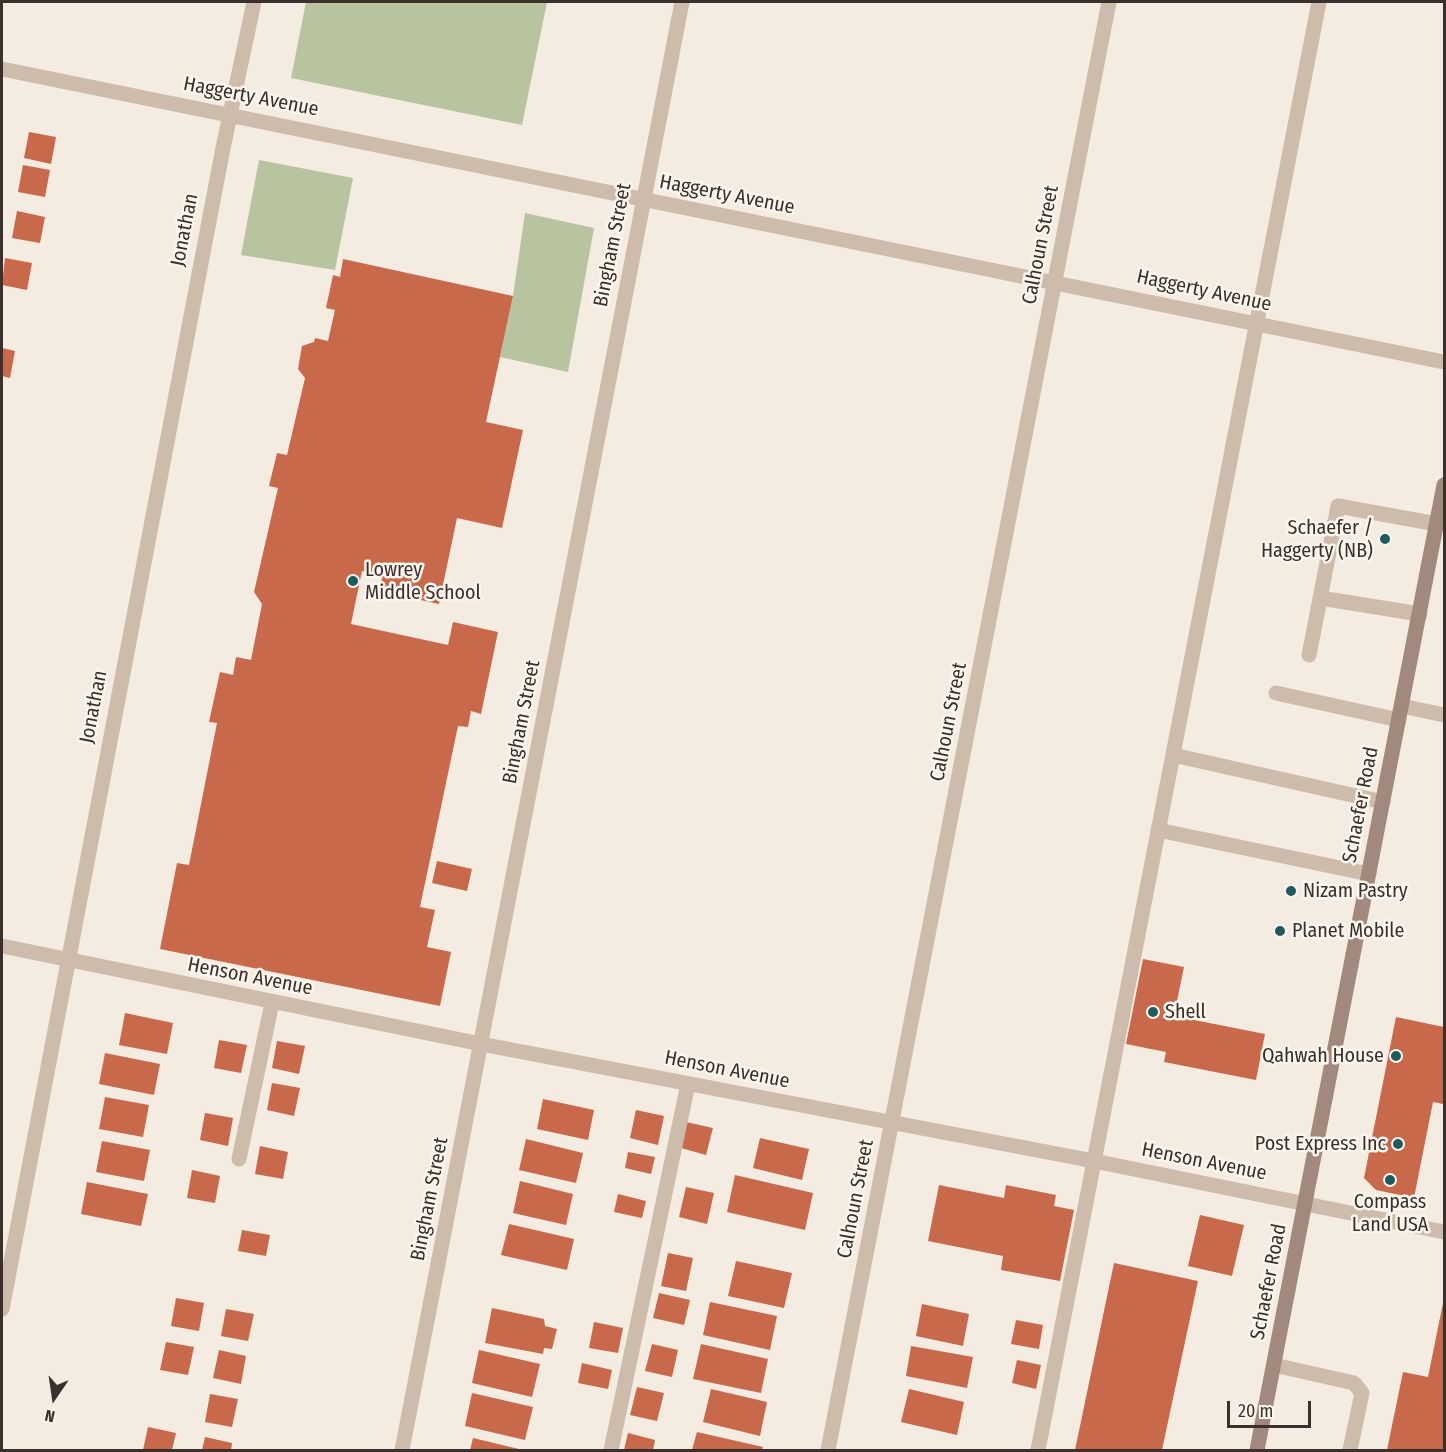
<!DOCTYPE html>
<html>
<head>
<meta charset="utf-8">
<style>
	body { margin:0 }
	#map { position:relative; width:1446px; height:1452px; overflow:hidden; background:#f4ebe1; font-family:"Fira Sans Condensed",sans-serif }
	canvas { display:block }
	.frame { position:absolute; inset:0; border:3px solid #3b302b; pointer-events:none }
	.north { position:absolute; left:24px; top:1368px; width:60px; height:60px; -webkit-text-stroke:4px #fbf5ee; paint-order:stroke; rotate:193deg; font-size:16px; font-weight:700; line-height:24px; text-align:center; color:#3b302b }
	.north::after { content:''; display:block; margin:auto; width:21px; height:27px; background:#3b302b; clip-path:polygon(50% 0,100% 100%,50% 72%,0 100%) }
	.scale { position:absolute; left:1227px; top:1401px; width:84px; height:27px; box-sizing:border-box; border:3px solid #3b302b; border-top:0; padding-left:8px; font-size:18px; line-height:21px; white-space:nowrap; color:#3b302b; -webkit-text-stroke:4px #fbf5ee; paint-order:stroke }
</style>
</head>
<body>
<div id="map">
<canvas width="1446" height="1452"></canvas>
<div class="frame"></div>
<div class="north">N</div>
<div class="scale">20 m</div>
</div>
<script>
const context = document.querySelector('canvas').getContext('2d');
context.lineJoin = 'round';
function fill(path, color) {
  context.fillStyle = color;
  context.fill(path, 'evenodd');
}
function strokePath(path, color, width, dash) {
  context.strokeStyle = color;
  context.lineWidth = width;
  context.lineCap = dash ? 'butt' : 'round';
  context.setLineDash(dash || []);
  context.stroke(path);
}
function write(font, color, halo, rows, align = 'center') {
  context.font = font + ' "Fira Sans Condensed",sans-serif';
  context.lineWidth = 5;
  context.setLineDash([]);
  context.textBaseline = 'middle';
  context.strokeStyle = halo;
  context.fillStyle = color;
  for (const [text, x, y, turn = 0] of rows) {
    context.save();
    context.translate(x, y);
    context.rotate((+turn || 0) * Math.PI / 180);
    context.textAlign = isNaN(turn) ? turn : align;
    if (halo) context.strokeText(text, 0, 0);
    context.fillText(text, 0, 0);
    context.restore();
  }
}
const green = new Path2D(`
	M306,2h241l-25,123 -231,-47z
	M259,160l94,18 -18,92 -94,-15z
	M525,213l69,15 -26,144 -68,-15 13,-61z`);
const building = new Path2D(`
	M29,132l27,5 -5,27 -27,-6z
	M23,165l27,5 -5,27 -27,-5z
	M17,211l28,6 -5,26 -28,-5z
	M5,258l27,5 -5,27 -25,-5z
	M343,259l170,37 -27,126 37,8 -21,98 -45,-10 -18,86 -60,-13 4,-16 -21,-4 -11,53 97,21 5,-23 45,10 -17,82 -10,-3 -3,16 -10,-1 -38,181 15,3 -8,37 24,5 -11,54 -280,-57 17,-86 12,2 28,-142 -8,-1 11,-50 13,3 3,-18 15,3 11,-56 -8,-12 24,-104 -9,-2 8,-33 10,2 18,-77 -7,-9 4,-23 12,-4 1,-4 13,3 7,-31 -9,-2 7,-33 7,2z
	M2,348l13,3 -5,27 -8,-2z
	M437,861l35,8 -5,22 -35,-8z
	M1143,959l41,8 -10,49 91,18 -9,46 -92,-18 2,-10 -40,-8z
	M125,1013l48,10 -6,31 -48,-9z
	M1396,1017l48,10v72l-1,5 -10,-2 -19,96 -38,-8 -12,-12z
	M219,1040l28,5 -6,28 -27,-5z
	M277,1041l28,5 -6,28 -27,-6z
	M105,1053l55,11 -6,31 -55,-11z
	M272,1083l28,5 -6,28 -27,-6z
	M105,1097l44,8 -6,32 -44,-8z
	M543,1099l51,11 -6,30 -51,-11z
	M636,1110l28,6 -6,29 -28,-7z
	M205,1113l28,5 -5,28 -28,-6z
	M686,1122l27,6 -7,27 -25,-7z
	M760,1138l49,11 -7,31 -49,-12z
	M526,1139l57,14 -7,30 -57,-13z
	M102,1141l48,9 -6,31 -48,-9z
	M260,1146l28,6 -5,27 -28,-5z
	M628,1152l27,5 -4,17 -26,-6z
	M192,1170l28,6 -5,27 -28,-5z
	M735,1175l78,18 -8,37 -78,-18z
	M520,1181l53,13 -7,31 -53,-12z
	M87,1182l61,12 -7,32 -60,-12z
	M939,1185l65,13 2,-13 50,10 -2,11 20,4 -14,71 -59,-11 2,-14 -75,-15z
	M686,1187l28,6 -7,31 -28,-7z
	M618,1194l28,7 -4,17 -28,-6z
	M1200,1215l44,10 -12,51 -44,-10z
	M509,1224l65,15 -7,31 -66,-15z
	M242,1230l28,5 -4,21 -28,-5z
	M668,1253l25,5 -7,33 -25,-5z
	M736,1261l56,12 -8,35 -56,-12z
	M1114,1263l84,18 -36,169h-87z
	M659,1293l31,7 -6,25 -31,-7z
	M176,1298l28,5 -5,28 -28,-5z
	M710,1302l67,14 -7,34 -67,-15z
	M1443,1303l1,147h-57l16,-78 25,5z
	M922,1304l47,10 -6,32 -47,-10z
	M492,1308l52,11 1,7 12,3 -5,20 -8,-1 -1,6 -58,-11z
	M226,1309l28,5 -6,27 -27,-5z
	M1016,1320l27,5 -4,24 -28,-5z
	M594,1322l29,6 -5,25 -29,-5z
	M166,1342l28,5 -6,28 -28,-5z
	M652,1344l26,6 -6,27 -27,-6z
	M701,1344l67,15 -7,34 -68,-14z
	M911,1346l62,11 -6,31 -61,-12z
	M219,1350l27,6 -5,28 -28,-6z
	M479,1350l61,14 -8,33 -60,-14z
	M1017,1360l24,5 -5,24 -24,-6z
	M582,1363l30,7 -4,19 -30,-6z
	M637,1387l27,6 -7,28 -27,-6z
	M711,1389l56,13 -7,34 -57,-14z
	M909,1389l55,13 -7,33 -56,-13z
	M472,1393l61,14 -8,33 -60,-14z
	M210,1394l28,5 -6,28 -27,-5z
	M148,1427l28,6 -4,17h-29z
	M697,1432l66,15 -1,3h-70z
	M628,1433l27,7 -2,10h-29z
	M205,1437l27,6 -1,7h-29z
	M473,1438l50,12h-53z`);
const lane = new Path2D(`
	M1320,598l100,16
	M1309,655l29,-149 99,18
	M1276,693l123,27
	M1402,706l42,9
	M1173,755l210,47
	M1158,830l211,44
	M239,1159l33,-156
	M1274,1365l80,18 8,10 -12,57
	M611,1450l77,-366
	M1038,1450l281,-1448`);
const street = new Path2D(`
	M2,69l1442,293
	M2,946l479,98 613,117 350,71
	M2,1309l221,-1161 31,-146
	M402,1450l280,-1448
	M828,1450l281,-1448`);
const secondary = new Path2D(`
	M1257,1450l187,-965`);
const markers = [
	[1385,539,6,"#1f5a5e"],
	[353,581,6,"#1f5a5e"],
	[1291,891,6,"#1f5a5e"],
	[1280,931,6,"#1f5a5e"],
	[1153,1012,6,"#1f5a5e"],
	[1396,1056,6,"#1f5a5e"],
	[1398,1144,6,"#1f5a5e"],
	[1390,1180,6,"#1f5a5e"]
];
const streetNames = [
	["Haggerty Avenue",251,97,11],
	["Haggerty Avenue",727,195,11],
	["Jonathan",185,230,-79],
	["Bingham Street",613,245,-79],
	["Calhoun Street",1041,245,-79],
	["Haggerty Avenue",1204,291,12],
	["Jonathan",94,707,-79],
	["Bingham Street",522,722,-79],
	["Calhoun Street",949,722,-79],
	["Schaefer Road",1361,805,-79],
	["Henson Avenue",250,977,11],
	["Henson Avenue",727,1070,11],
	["Henson Avenue",1204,1162,11],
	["Bingham Street",430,1199,-79],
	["Calhoun Street",856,1199,-79],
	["Schaefer Road",1269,1282,-79]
];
const poiNames = [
	["Schaefer /",1373,528,"right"],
	["Haggerty (NB)",1373,551,"right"],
	["Lowrey",365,570],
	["Middle School",365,593],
	["Nizam Pastry",1303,891],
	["Planet Mobile",1292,931],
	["Shell",1165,1012],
	["Qahwah House",1384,1056,"right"],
	["Post Express Inc",1386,1144,"right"],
	["Compass",1390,1202,"center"],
	["Land USA",1390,1225,"center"]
];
fill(green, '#b8c4a0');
fill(building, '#c8694b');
strokePath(lane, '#cdbbac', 15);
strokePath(street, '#cdbbac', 15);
strokePath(secondary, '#a18a7d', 15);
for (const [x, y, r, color] of markers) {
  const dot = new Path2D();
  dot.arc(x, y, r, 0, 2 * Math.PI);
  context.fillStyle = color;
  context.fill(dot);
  strokePath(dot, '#fbf5ee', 2);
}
write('20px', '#3b302b', '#fbf5ee', streetNames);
write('20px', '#3b302b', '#fbf5ee', poiNames, 'left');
</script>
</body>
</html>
